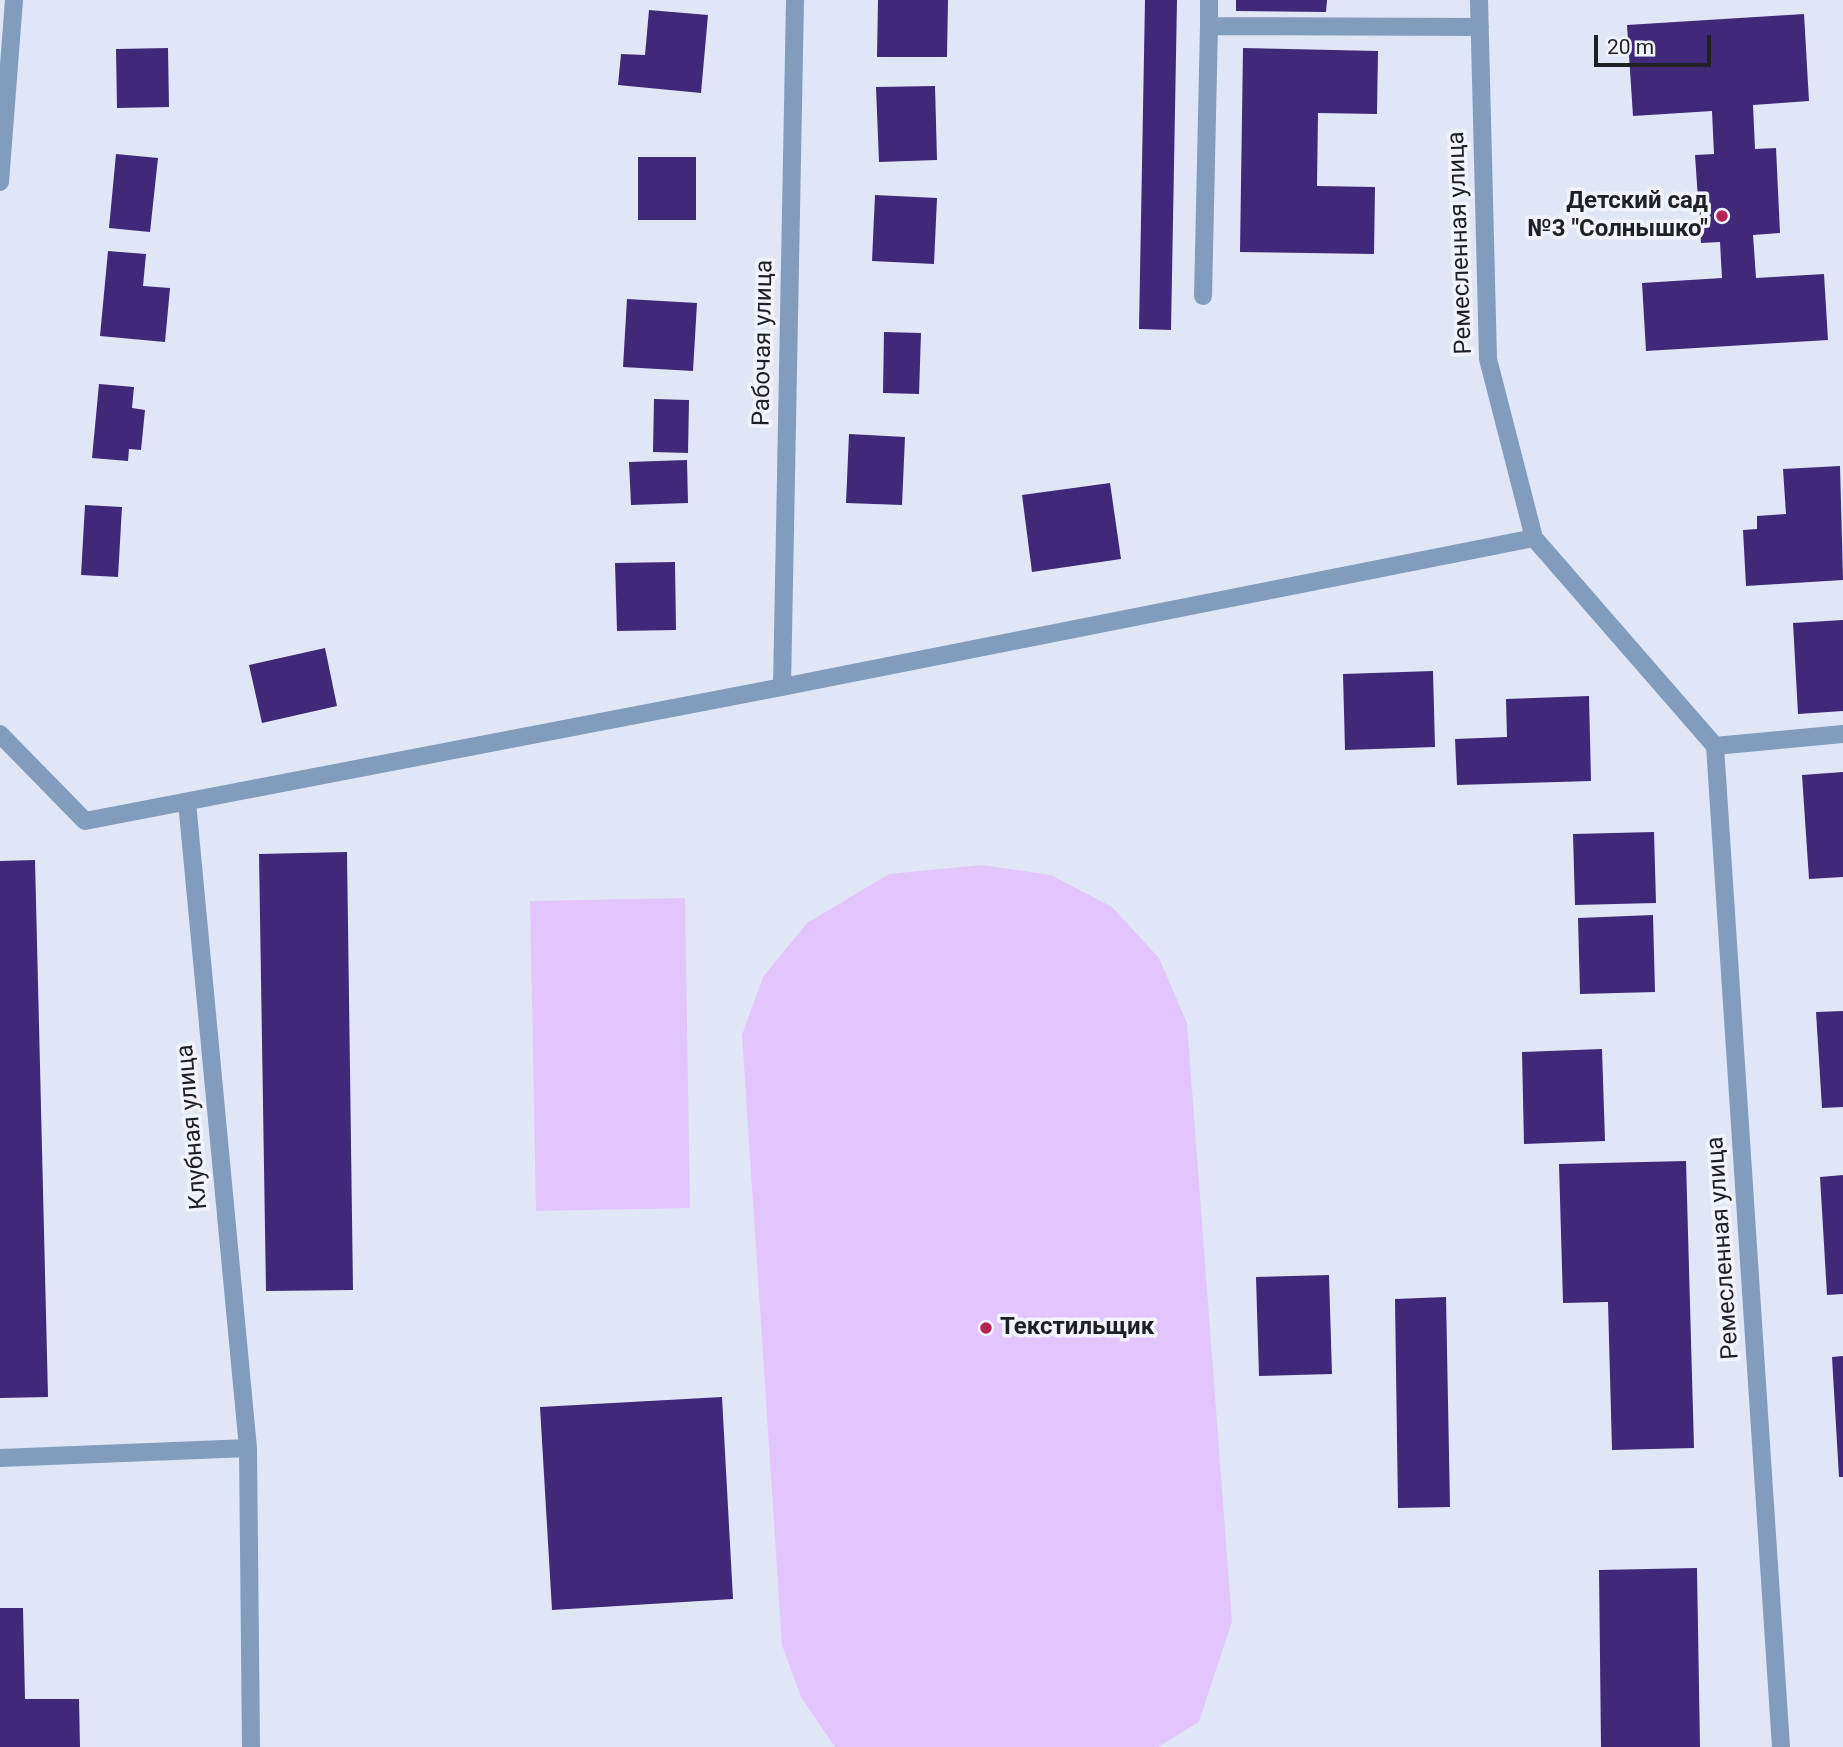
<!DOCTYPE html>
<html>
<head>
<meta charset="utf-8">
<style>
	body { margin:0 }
	#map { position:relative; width:1843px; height:1747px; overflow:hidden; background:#e1e6f6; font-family:Roboto,sans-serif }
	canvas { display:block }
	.scale { position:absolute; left:1594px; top:35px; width:117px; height:32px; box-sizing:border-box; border:4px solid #1e2026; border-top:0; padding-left:9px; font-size:21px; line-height:24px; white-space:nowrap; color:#1e2026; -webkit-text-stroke:5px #f1f4fd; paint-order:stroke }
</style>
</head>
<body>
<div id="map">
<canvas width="1843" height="1747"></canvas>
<div class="scale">20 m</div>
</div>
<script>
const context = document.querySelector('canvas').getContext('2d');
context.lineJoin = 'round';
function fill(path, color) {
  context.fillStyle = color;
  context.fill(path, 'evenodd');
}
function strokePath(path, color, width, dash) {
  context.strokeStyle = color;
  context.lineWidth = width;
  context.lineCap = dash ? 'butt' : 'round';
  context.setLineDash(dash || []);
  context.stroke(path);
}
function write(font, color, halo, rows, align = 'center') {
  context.font = font + ' Roboto,sans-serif';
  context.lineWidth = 7;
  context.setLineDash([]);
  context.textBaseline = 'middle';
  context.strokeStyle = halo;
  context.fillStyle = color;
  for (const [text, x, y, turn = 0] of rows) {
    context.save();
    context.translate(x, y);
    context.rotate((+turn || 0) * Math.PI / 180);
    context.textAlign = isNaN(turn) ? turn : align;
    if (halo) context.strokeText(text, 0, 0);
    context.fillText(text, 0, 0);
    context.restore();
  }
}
const green = new Path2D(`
	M982,865l69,10 61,32 47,51 28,65 45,599 -33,100 -41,25h-323l-34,-50 -19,-52 -40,-610 21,-58 44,-54 82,-49z
	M685,898l5,310 -154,3 -6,-310z`);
const building = new Path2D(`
	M878,0h70l-1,57h-70z
	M1145,0h32l-6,330 -32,-1z
	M1236,0h91l-1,12 -90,-1z
	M649,10l59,5 -7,78 -83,-8 3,-31 24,1z
	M1804,14l5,87 -56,4 2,44 21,-1 4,85 -27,2 3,43 68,-4 4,66 -182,11 -4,-68 80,-5 -2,-36 -19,1 -6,-88 19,-1 -2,-43 -79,5 -6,-91z
	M168,48l1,59 -52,1 -1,-59z
	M1243,48l135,3 -1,63 -59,-1 -1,73 58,1 -1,67 -134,-2z
	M935,86l2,74 -58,2 -3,-75z
	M116,154l42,4 -8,74 -41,-4z
	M638,157h58v63h-58z
	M875,195l62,3 -3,66 -62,-3z
	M108,251l38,3 -3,32 27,2 -5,54 -65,-6z
	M627,299l70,4 -4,68 -70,-4z
	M884,332l37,1 -2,61 -36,-1z
	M99,384l35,3 -2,21 13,2 -4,40 -12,-1 -1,12 -36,-3z
	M654,399l35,1 -1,53 -35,-1z
	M849,434l56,3 -3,68 -56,-2z
	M687,460l1,43 -57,2 -2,-43z
	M1840,466l3,114 -97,6 -3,-56 14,-1v-13l29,-2 -3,-45z
	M1110,483l11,76 -89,13 -10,-77z
	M85,505l37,2 -4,70 -37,-2z
	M675,562l1,68 -59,1 -2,-68z
	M1843,620v91l-45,3 -5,-91z
	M325,648l12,58 -75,17 -13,-58z
	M1433,671l2,76 -90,3 -2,-76z
	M1589,696l2,85 -134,4 -2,-46 52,-2 -1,-38z
	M1843,772v105l-34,2 -7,-104z
	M1654,832l2,71 -81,2 -2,-71z
	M347,852l6,438 -87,1 -7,-437z
	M35,860l13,537 -48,1v-537z
	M1653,915l2,77 -75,2 -2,-76z
	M1843,1011v96l-21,1 -6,-96z
	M1602,1049l3,92 -81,3 -2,-92z
	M1686,1161l8,287 -82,2 -4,-148 -45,1 -4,-139z
	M1843,1175v119l-16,1 -7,-118z
	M1329,1275l3,99 -73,2 -3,-99z
	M1446,1297l4,210 -52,1 -3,-209z
	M1843,1356v121h-4l-7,-120z
	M722,1397l11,202 -181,11 -12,-203z
	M1697,1568l3,179h-99l-2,-177z
	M0,1608h23l2,91h54l1,48h-80z`);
const minor = new Path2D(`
	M1479,0l9,359 46,179 181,208 128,-12
	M1209,26v-26
	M0,182l14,-182
	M1203,296l6,-270 271,1
	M782,687l13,-687
	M0,734l85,87 697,-134 752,-149
	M1715,746l66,1001
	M187,802l61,646 3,299
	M0,1458l248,-10`);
const markers = [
	[1722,216,7,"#b32559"],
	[986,1328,7,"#b32559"]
];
const poiNames = [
	["Детский сад",1708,202],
	["№3 \"Солнышко\"",1708,230],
	["Текстильщик",1000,1328,"left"]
];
const streetNames = [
	["Ремесленная улица",1461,243,-92],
	["Рабочая улица",764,343,-89],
	["Клубная улица",193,1127,-95],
	["Ремесленная улица",1724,1248,-94]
];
fill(green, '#e3c5fd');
fill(building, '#3f2978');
strokePath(minor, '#829cbd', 18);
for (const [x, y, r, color] of markers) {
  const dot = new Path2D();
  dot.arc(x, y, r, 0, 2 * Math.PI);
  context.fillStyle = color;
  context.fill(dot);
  strokePath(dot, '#f1f4fd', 2.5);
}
write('bold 24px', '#1e2026', '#f1f4fd', poiNames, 'right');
write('24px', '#1e2026', '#f1f4fd', streetNames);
</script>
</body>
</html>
